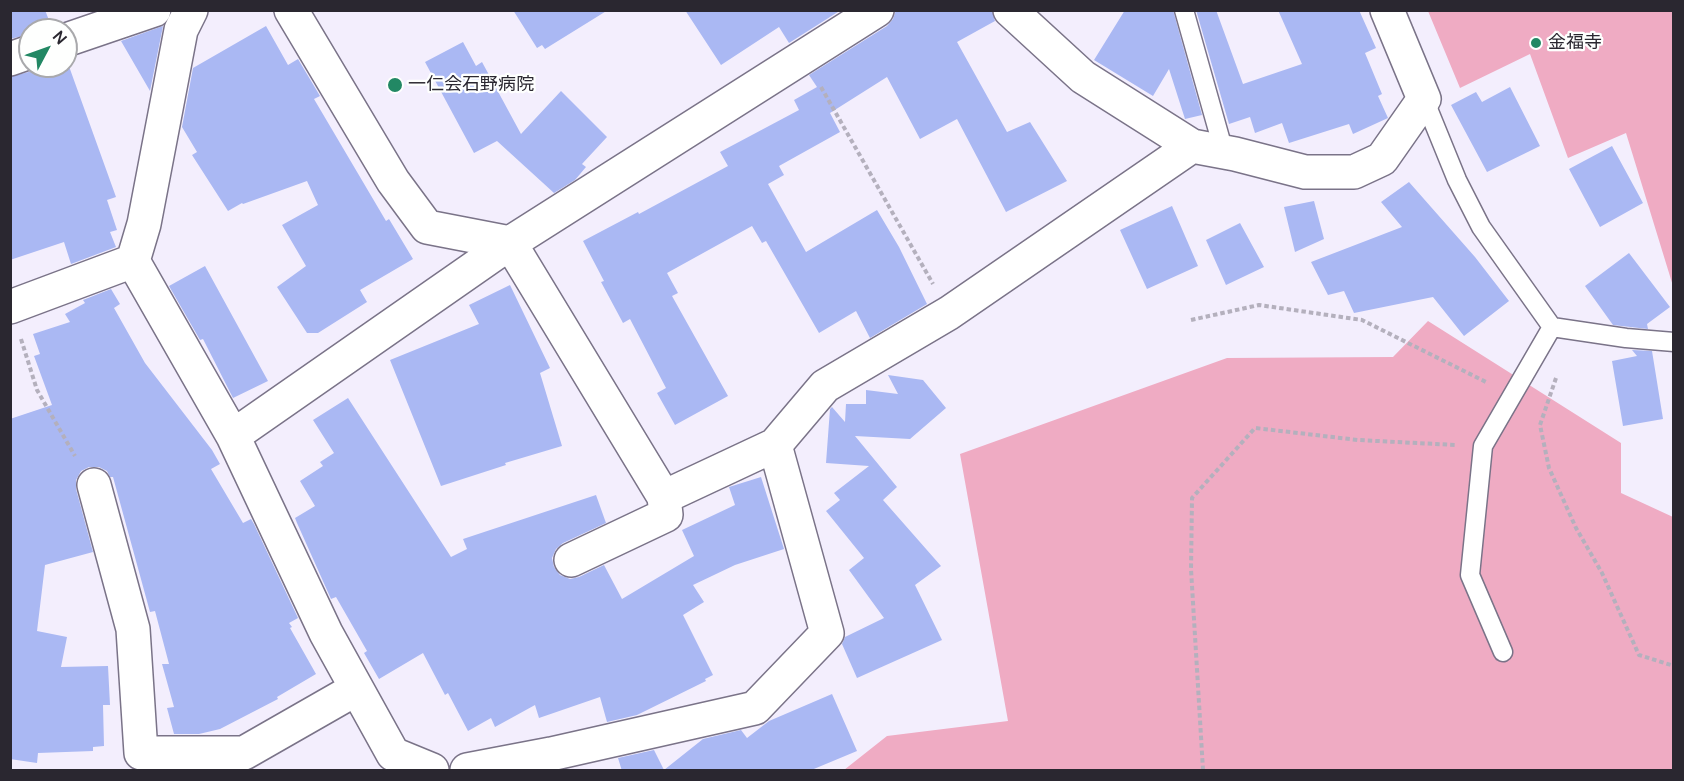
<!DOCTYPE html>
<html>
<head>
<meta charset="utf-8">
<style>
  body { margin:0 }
  #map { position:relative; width:1684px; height:781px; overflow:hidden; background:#f3eefd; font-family:Manrope,sans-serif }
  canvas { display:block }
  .frame { position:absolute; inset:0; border:12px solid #2a2730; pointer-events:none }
  .north { position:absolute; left:18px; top:18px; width:60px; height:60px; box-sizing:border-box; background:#fefffe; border:2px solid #a9a9ac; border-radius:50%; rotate:49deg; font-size:16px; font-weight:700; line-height:24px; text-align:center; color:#2a2730 }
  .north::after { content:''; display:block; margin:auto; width:21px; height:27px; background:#228864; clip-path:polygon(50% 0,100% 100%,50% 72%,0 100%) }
</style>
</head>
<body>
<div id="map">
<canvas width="1684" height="781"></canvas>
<div class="frame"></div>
<div class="north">N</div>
</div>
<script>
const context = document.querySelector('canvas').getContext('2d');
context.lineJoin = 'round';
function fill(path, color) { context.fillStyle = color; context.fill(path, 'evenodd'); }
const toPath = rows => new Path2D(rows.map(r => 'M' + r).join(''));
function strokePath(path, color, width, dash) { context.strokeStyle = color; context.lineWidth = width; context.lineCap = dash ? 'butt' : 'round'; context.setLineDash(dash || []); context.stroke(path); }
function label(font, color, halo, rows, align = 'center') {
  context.font = font + ' Manrope,"Noto Sans JP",sans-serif'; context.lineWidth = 4.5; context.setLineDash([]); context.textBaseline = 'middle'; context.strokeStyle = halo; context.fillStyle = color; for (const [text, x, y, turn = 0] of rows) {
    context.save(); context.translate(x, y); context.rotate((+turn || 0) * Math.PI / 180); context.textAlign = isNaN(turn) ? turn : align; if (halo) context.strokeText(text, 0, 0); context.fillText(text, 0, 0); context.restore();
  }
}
fill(toPath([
  [1428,11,1673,11,1673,286,1626,133,1568,158,1530,54,1460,88],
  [1428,321,1621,443,1621,493,1673,517,1673,770,844,770,887,736,1008,721,960,454,1227,358,1393,357]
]), '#efabc3');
fill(toPath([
  [10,10,45,10,52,28,51,30,30,30,30,34,10,39],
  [513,10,608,10,545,49,542,45,537,48],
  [685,10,841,10,789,43,779,27,721,65],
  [896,10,992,10,995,21,957,42,1007,132,1030,122,1067,181,1006,212,957,119,920,139,887,77,830,113,840,132,779,166,784,175,768,184,806,252,877,210,899,247,927,304,870,338,856,311,819,333,766,241,762,243,752,226,667,273,678,293,672,296,728,396,675,425,657,393,666,388,630,319,623,323,601,282,604,281,583,241,638,212,639,214,728,166,720,152,799,110,794,100,817,87,809,75,887,26,893,19],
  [1125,10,1173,10,1202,115,1185,119,1169,69,1153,96,1094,60],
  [1196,10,1216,10,1243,84,1302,64,1278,10,1359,10,1376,48,1365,53,1382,94,1378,96,1388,118,1353,134,1349,124,1289,143,1282,123,1255,133,1250,117,1229,124],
  [163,26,150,91,121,41],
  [266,26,288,65,298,59,320,96,314,99,386,221,389,219,413,259,360,290,367,302,318,333,307,333,277,287,306,266,282,225,318,205,307,181,243,204,242,203,228,211,192,155,197,152,182,127,193,68],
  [463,42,476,66,482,62,521,134,561,91,607,137,582,164,586,167,575,180,554,193,497,141,474,153,425,62],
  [66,58,116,197,107,200,117,230,110,232,116,247,71,264,64,242,10,260,10,77,36,70,42,66,66,66],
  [1510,87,1540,146,1487,172,1451,105,1476,92,1482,102],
  [1612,146,1643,203,1600,227,1569,169],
  [1409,182,1475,257,1509,301,1464,336,1433,297,1354,313,1344,291,1328,295,1311,262,1402,227,1381,202],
  [1314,201,1324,239,1295,252,1284,207],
  [1172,206,1198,266,1147,289,1120,230],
  [1240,223,1264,267,1226,285,1206,240],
  [1629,253,1670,307,1647,324,1648,329,1613,325,1585,286],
  [205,266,268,381,233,398,203,339,200,340,169,286],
  [510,285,550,368,540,373,562,446,505,463,506,465,441,486,390,360,479,324,469,305],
  [111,289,120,304,114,308,145,363,212,450,220,464,211,469,243,523,251,519,254,524,298,618,289,623,292,627,290,628,316,674,277,697,278,699,220,729,199,734,174,734,167,708,174,707,162,664,169,664,155,611,150,612,113,477,110,477,107,471,99,467,89,467,81,471,76,480,76,489,93,552,45,565,37,631,67,637,61,667,108,666,110,705,103,705,104,746,93,747,93,751,38,753,37,763,10,759,10,419,52,405,34,356,40,354,33,334,70,322,65,314,85,303,83,300],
  [1632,350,1652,351,1663,419,1623,426,1612,361,1637,356],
  [888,375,923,380,946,408,910,439,855,436,897,487,883,500,941,566,915,585,942,640,857,678,842,644,845,637,884,618,849,570,864,558,826,511,840,500,834,493,869,466,826,463,830,409,832,407,845,422,846,404,866,404,866,390,898,394],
  [348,398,451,557,467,549,463,539,596,495,606,523,563,543,556,549,552,558,554,567,560,575,570,579,579,577,604,565,622,599,694,556,682,530,735,505,729,487,761,477,784,549,735,565,693,585,704,602,683,615,713,675,705,679,706,681,637,715,607,722,600,697,539,718,535,705,495,727,491,718,468,731,448,693,445,695,423,653,379,679,364,653,367,651,336,597,331,599,297,523,295,518,315,506,300,481,323,466,320,462,334,453,313,420],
  [832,694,857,751,809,771,622,771,618,758,654,750,664,770,703,739,741,730,747,738,769,721]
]), '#aab8f3');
const service = toPath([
  [1184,10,1224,152],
  [1424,99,1457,180,1481,227,1552,327,1483,446,1470,575,1503,652],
  [1552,327,1626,338,1674,342]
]);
const minor = toPath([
  [191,10,181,30,144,224,133,261,233,436,326,633,393,754,432,770],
  [291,10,393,181,427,227,510,243,664,497,775,445,825,386,949,313,1192,146],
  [1010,10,1083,77,1192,146,1235,154,1305,172,1354,172,1382,159,1424,99,1387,10],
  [66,40,154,10],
  [10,59,30,52],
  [10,307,133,261],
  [233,436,510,243,877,10],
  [94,485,133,629,141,753,244,753,356,689],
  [571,560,666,515,664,497],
  [467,770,551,754,755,708,827,633,775,445]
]);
strokePath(service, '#7a7388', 21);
strokePath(minor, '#7a7388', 36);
strokePath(toPath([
  [821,87,933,284],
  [1191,320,1259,305,1362,320,1488,383],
  [21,339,37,390,75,456],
  [1556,378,1540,425,1549,468,1576,528,1602,573,1639,655,1674,666],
  [1203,770,1191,569,1192,498,1255,428,1358,440,1456,445]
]), '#b4b0bd', 4, [4.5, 3]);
strokePath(service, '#fff', 18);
strokePath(minor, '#fff', 33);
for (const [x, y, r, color] of [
  [1536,43,6,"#228864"],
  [395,85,8,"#228864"]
]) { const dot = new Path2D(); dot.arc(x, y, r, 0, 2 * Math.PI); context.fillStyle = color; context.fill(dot); strokePath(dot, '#fefffe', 2); }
label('18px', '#2a2730', '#fefffe', [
  ["金福寺",1548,43],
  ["一仁会石野病院",408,85]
], 'left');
</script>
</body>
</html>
